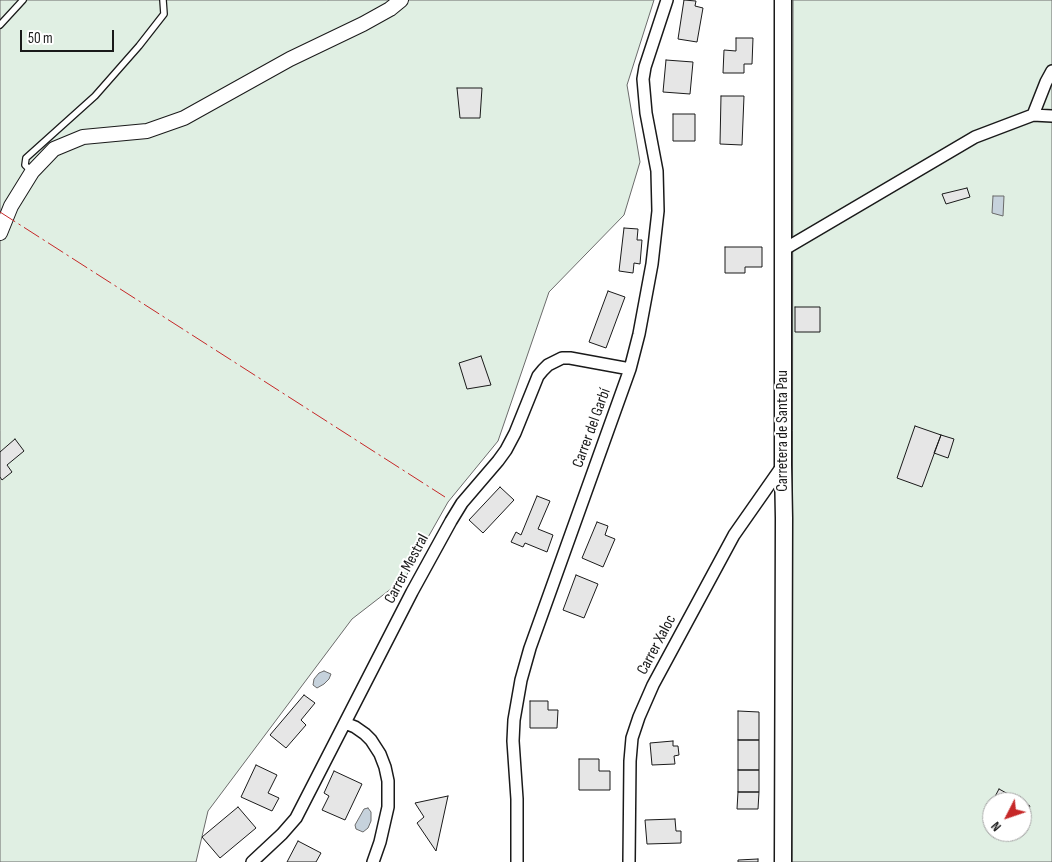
<!DOCTYPE html>
<html>
<head>
<meta charset="utf-8">
<style>
  body { margin:0 }
  #map { position:relative; width:1052px; height:862px; overflow:hidden; background:#fff; font-family:"Sofia Sans Condensed",sans-serif }
  canvas { display:block }
  .north { position:absolute; left:982px; top:792px; width:50px; height:50px; box-sizing:border-box; background:#fff; border:1px solid #a3a3a3; border-radius:50%; rotate:229deg; font-size:14px; font-weight:700; line-height:20px; text-align:center; color:#1a1a1a }
  .north::after { content:''; display:block; margin:auto; width:18px; height:22px; background:#c62828; clip-path:polygon(50% 0,100% 100%,50% 72%,0 100%) }
  .scale { position:absolute; left:20px; top:30px; width:94px; height:22px; box-sizing:border-box; border:2px solid #1a1a1a; border-top:0; padding-left:6px; font-size:15px; line-height:18px; white-space:nowrap; color:#1a1a1a; -webkit-text-stroke:4px #fff; paint-order:stroke }
</style>
</head>
<body>
<div id="map">
<canvas width="1052" height="862"></canvas>
<div class="north">N</div>
<div class="scale">50 m</div>
</div>
<script>
const context = document.querySelector('canvas').getContext('2d');
context.lineJoin = 'round';
function fill(path, color) { context.fillStyle = color; context.fill(path, 'evenodd'); }
const toPath = rows => new Path2D(rows.map(r => 'M' + r).join(''));
function strokePath(path, color, width, dash) { context.strokeStyle = color; context.lineWidth = width; context.lineCap = dash ? 'butt' : 'round'; context.setLineDash(dash || []); context.stroke(path); }
function label(font, color, halo, rows, align = 'center') {
  context.font = font + ' "Sofia Sans Condensed",sans-serif'; context.lineWidth = 4; context.setLineDash([]); context.textBaseline = 'middle'; context.strokeStyle = halo; context.fillStyle = color; for (const [text, x, y, turn = 0] of rows) {
    context.save(); context.translate(x, y); context.rotate((+turn || 0) * Math.PI / 180); context.textAlign = isNaN(turn) ? turn : align; if (halo) context.strokeText(text, 0, 0); context.fillText(text, 0, 0); context.restore();
  }
}
const green = toPath([
  [0,0,654,0,627,85,640,162,624,215,549,292,498,441,448,502,405,578,352,619,208,811,196,862,0,862,0,0],
  [793,0,1052,0,1052,862,792,862,793,0],
  [992,802,1022,802,1022,832,992,832,992,802]
]);
fill(green, '#e0efe3');
strokePath(green, '#6a6a6a', 1);
const water = toPath([
  [993,196,1004,196,1003,216,992,213,993,196],
  [324,671,331,674,329,679,324,684,317,688,313,685,314,679,319,673,324,671],
  [368,808,371,812,371,821,368,828,363,832,356,829,355,825,364,809,368,808]
]);
fill(water, '#c6d2dc');
strokePath(water, '#6a6a6a', 1);
const building = toPath([
  [684,0,696,1,695,6,703,8,697,42,678,39,684,0],
  [736,38,753,38,752,64,744,64,744,73,723,73,724,50,736,51,736,38],
  [666,60,693,62,690,94,663,92,666,60],
  [457,88,482,88,480,118,460,118,457,88],
  [721,96,744,96,742,145,720,144,721,96],
  [673,114,695,114,695,141,673,141,673,114],
  [967,188,970,197,946,204,942,194,967,188],
  [624,228,638,229,637,240,642,240,640,264,634,263,633,273,619,271,624,228],
  [725,247,762,247,762,267,745,267,745,273,725,273,725,247],
  [608,291,625,297,606,348,589,342,608,291],
  [795,307,820,307,820,332,795,332,795,307],
  [481,356,491,385,467,389,459,363,481,356],
  [915,426,941,435,922,487,897,478,915,426],
  [941,435,954,439,948,458,934,453,941,435],
  [15,439,24,451,7,465,12,472,2,480,0,477,0,452,15,439],
  [500,487,514,500,483,533,469,520,500,487],
  [537,496,550,501,538,529,553,535,547,552,525,543,523,547,511,542,516,532,521,535,537,496],
  [597,522,608,526,605,535,615,539,603,567,582,558,597,522],
  [576,575,598,584,584,618,563,610,576,575],
  [304,695,315,703,301,720,306,725,286,748,270,735,304,695],
  [530,701,548,701,548,710,558,710,557,728,530,728,530,701],
  [738,711,759,712,759,740,738,740,738,711],
  [738,740,759,740,759,770,738,770,738,740],
  [673,741,673,746,678,746,679,755,674,756,675,764,652,765,650,743,673,741],
  [579,759,599,759,599,771,610,771,610,790,579,790,579,759],
  [256,765,277,775,268,793,279,798,272,811,241,797,256,765],
  [738,770,759,770,759,792,738,792,738,770],
  [334,771,362,784,345,820,322,810,329,796,324,793,334,771],
  [999,789,1030,806,1022,821,1022,802,992,802,992,810,989,808,999,789],
  [738,792,759,792,758,809,737,809,738,792],
  [448,796,436,851,417,823,424,817,415,803,448,796],
  [238,807,256,828,220,858,202,837,238,807],
  [675,819,676,831,681,831,681,843,647,844,645,820,675,819],
  [298,841,321,853,316,862,287,862,298,841],
  [758,859,758,862,738,862,738,860,758,859]
]);
fill(building, '#e6e6e6');
strokePath(building, '#1a1a1a', 1);
const service = toPath([
  [0,25,23,0],
  [32,172,25,165,26,158,95,96,139,46,164,14,163,0]
]);
const minor = toPath([
  [1033,115,1046,82,1052,71],
  [783,250,975,137,1033,115,1052,116],
  [345,723,355,727,365,734,371,740,380,754,385,767,388,781,388,807,380,842,373,862],
  [252,862,282,834,296,818,412,592,451,521,462,503,498,461,506,450,515,433,538,376,543,370,548,365,562,358,570,358,630,369],
  [517,862,517,799,513,741,514,720,521,680,530,648,630,369,639,334,652,264,658,211,657,171,646,113,643,79,645,67,667,0],
  [629,862,630,761,632,738,639,717,653,685,734,535,783,465]
]);
const tertiary = toPath([
  [0,233,11,206,32,172,54,149,83,137,147,131,184,118,290,59,363,24,390,9,401,0]
]);
const secondary = toPath([
  [783,0,783,465,784,518,783,862]
]);
strokePath(service, '#1a1a1a', 8);
strokePath(minor, '#1a1a1a', 14);
strokePath(tertiary, '#1a1a1a', 16);
strokePath(secondary, '#1a1a1a', 19);
strokePath(service, '#fff', 5.5);
strokePath(minor, '#fff', 11);
strokePath(tertiary, '#fff', 14);
strokePath(secondary, '#fff', 16);
strokePath(toPath([
  [0,212,445,497]
]), '#c62828', 1, [18, 4, 2.5, 4]);
label('16px', '#1a1a1a', '#fff', [
  ["Carrer del Garbí",592,428,-70],
  ["Carretera de Santa Pau",783,431,-90],
  ["Carrer Mestral",407,569,-62],
  ["Carrer Xaloc",657,645,-62]
]);
</script>
</body>
</html>
